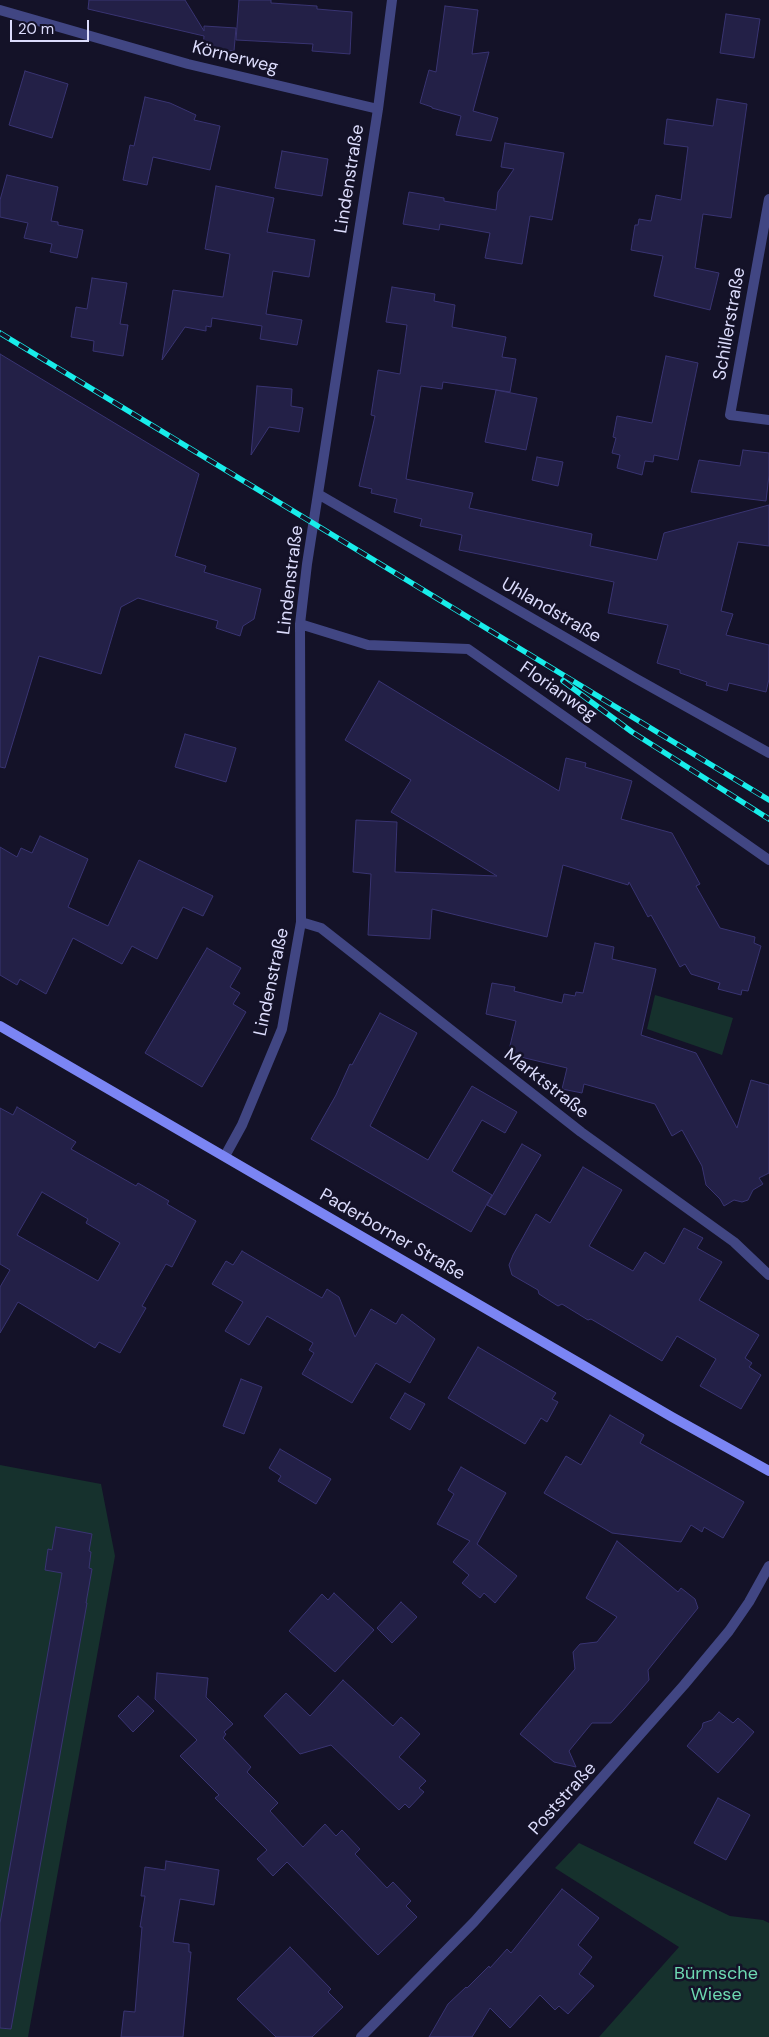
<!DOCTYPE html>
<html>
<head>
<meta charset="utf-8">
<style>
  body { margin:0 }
  #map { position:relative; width:769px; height:2037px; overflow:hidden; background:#141228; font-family:"DM Sans",sans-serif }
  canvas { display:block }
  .scale { position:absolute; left:10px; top:20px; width:79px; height:22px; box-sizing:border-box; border:2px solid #dcdcfc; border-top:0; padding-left:6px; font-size:15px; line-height:18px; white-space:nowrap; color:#dcdcfc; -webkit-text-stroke:4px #141228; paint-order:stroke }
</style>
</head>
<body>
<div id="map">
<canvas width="769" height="2037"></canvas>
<div class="scale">20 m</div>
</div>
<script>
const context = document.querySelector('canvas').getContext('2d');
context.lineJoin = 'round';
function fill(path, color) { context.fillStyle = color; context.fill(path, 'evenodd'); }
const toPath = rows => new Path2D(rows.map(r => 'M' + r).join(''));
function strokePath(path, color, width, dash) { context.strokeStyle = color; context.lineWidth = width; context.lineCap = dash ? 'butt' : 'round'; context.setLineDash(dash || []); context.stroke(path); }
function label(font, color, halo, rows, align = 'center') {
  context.font = font + ' "DM Sans",sans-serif'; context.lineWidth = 5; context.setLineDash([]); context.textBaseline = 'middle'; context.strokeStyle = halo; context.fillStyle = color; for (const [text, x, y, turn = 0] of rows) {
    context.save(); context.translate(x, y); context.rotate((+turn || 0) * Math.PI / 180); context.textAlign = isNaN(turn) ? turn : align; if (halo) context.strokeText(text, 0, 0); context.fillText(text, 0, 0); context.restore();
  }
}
fill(toPath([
  [655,995,733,1018,722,1055,647,1029],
  [0,1465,101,1484,115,1556,28,2037,0,2037],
  [579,1843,730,1916,763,1920,769,1923,769,2037,599,2037,679,1947,555,1868]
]), '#16312d');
const building = toPath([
  [89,0,185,0,204,31,204,26,236,28,234,51,203,49,204,36,88,9,89,0],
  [239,0,271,0,271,3,317,6,317,9,352,12,350,54,312,51,313,44,236,40,239,0],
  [445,6,478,10,472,54,489,52,473,111,498,118,491,141,456,135,461,116,432,108,432,107,420,103,429,70,436,72,445,6],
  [726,14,760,19,754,58,720,53,726,14],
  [25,71,68,84,52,138,9,125,25,71],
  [145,97,170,103,196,115,194,120,220,126,210,170,153,157,147,185,123,180,130,145,134,146,145,97],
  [717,99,747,104,731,218,703,214,695,268,719,273,710,310,654,296,663,256,631,250,635,225,638,225,639,219,651,221,656,195,681,200,688,147,664,144,667,119,713,126,717,99],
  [505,143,564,153,552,220,530,216,522,264,485,258,490,233,440,224,439,230,403,224,409,192,444,198,444,201,496,210,498,192,514,169,501,167,505,143],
  [282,151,328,159,322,196,275,188,282,151],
  [7,175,58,187,51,221,58,222,58,225,83,230,77,258,50,252,52,244,24,238,28,223,0,217,0,200,7,175],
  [216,186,274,198,267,232,315,240,309,277,273,271,266,314,302,320,297,345,260,339,262,326,212,318,211,327,206,326,206,331,185,327,162,360,173,290,223,297,230,254,205,249,216,186],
  [92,278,127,283,120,324,128,325,123,356,93,351,94,341,71,337,76,307,87,309,92,278],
  [392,287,435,294,434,301,455,305,452,327,506,337,502,357,516,359,510,392,443,382,442,389,421,386,406,479,473,493,469,508,592,534,590,546,657,560,664,533,769,505,769,546,738,542,721,611,733,614,726,635,769,645,769,679,766,692,729,683,727,691,706,685,707,682,680,673,680,670,657,663,668,625,608,613,614,582,459,550,462,535,420,526,422,519,394,512,397,499,371,493,372,489,359,486,375,416,371,415,378,370,400,374,407,325,386,322,392,287],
  [0,354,199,474,175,556,206,566,204,572,261,589,254,619,243,626,240,636,216,628,218,621,138,598,121,607,101,674,39,656,5,768,0,767,0,354],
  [666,356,698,363,678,460,654,455,653,462,645,461,642,475,617,468,620,455,612,453,616,438,613,437,617,416,652,423,666,356],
  [257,386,292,389,291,406,303,408,299,432,269,427,251,455,257,386],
  [496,390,537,398,526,450,485,442,496,390],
  [743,450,769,453,769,475,766,501,691,492,699,460,740,466,743,450],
  [537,457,563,462,558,486,532,480,537,457],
  [379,681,559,791,566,758,586,763,585,767,632,781,621,819,672,833,700,884,696,886,720,928,755,937,754,943,761,946,748,991,742,990,741,995,718,989,720,983,691,974,685,964,680,967,651,915,648,917,629,882,628,885,563,865,547,937,432,909,430,939,368,935,371,874,353,872,356,820,397,822,395,872,497,876,391,812,411,780,345,740,379,681],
  [185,734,236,748,226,782,175,767,185,734],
  [40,836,88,859,68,907,108,926,139,860,213,896,203,916,183,907,157,959,132,946,122,964,73,938,46,994,20,979,17,985,0,975,0,847,17,857,21,848,32,853,40,836],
  [595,943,614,947,612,959,656,969,641,1035,696,1053,737,1128,751,1080,769,1085,769,1173,759,1178,763,1184,753,1190,748,1200,742,1202,734,1200,724,1206,720,1199,706,1185,702,1166,682,1130,672,1136,655,1104,584,1084,582,1093,562,1089,567,1068,508,1054,516,1021,486,1014,492,983,515,987,514,991,562,1003,564,994,575,996,576,992,583,993,595,943],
  [207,948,241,968,230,987,240,993,233,1004,246,1012,202,1087,145,1053,207,948],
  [380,1013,417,1033,370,1126,428,1160,472,1086,517,1112,505,1133,482,1120,452,1171,492,1195,471,1232,311,1139,336,1095,350,1064,352,1065,380,1013],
  [17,1107,76,1142,71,1149,136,1186,138,1183,169,1201,167,1204,196,1221,172,1267,166,1264,142,1306,146,1308,120,1353,99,1342,95,1348,18,1302,0,1333,0,1287,10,1270,0,1264,0,1108,13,1115,17,1107],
  [42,1192,88,1219,86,1223,120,1243,98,1281,17,1235,42,1192],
  [522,1144,541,1155,505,1215,487,1205,522,1144],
  [583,1167,622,1190,589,1246,633,1271,645,1252,664,1264,684,1228,703,1238,697,1248,722,1262,699,1300,759,1335,745,1358,752,1363,749,1367,761,1375,741,1409,700,1386,716,1359,677,1336,662,1361,591,1319,588,1320,562,1304,558,1306,539,1294,538,1290,512,1275,509,1265,513,1255,536,1214,550,1223,583,1167],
  [242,1251,322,1298,327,1289,339,1297,355,1337,371,1309,396,1324,402,1314,435,1339,410,1383,376,1363,352,1403,302,1374,314,1353,309,1350,313,1343,267,1316,249,1345,225,1331,243,1302,212,1284,226,1261,233,1265,242,1251],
  [478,1347,556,1393,552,1399,558,1402,547,1422,541,1418,525,1444,448,1398,478,1347],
  [241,1379,262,1387,244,1434,223,1426,241,1379],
  [405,1393,425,1404,410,1430,390,1418,405,1393],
  [610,1415,644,1435,640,1443,744,1502,723,1538,704,1527,702,1532,691,1525,681,1542,612,1533,544,1493,566,1456,581,1465,610,1415],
  [280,1449,331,1479,316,1504,278,1481,281,1476,269,1468,280,1449],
  [461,1467,506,1493,477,1544,517,1576,495,1603,484,1593,480,1598,462,1583,469,1575,453,1562,470,1541,437,1524,454,1494,448,1490,461,1467],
  [56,1527,92,1534,89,1551,91,1552,89,1568,92,1569,86,1603,87,1603,11,2029,0,2028,0,1923,62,1573,45,1570,48,1549,52,1550,56,1527],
  [617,1541,678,1592,681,1588,695,1599,698,1608,648,1670,649,1680,624,1709,611,1723,592,1723,569,1751,576,1767,554,1762,520,1734,575,1669,573,1652,580,1644,597,1642,617,1617,586,1598,617,1541],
  [334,1593,374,1630,335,1672,289,1631,322,1594,328,1600,334,1593],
  [401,1602,417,1617,392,1643,377,1628,401,1602],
  [157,1673,208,1678,206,1697,233,1724,224,1732,226,1734,223,1738,251,1767,247,1772,278,1803,270,1811,303,1847,325,1824,336,1836,342,1830,360,1849,355,1854,387,1888,393,1882,411,1901,406,1906,417,1917,378,1955,287,1862,273,1876,257,1859,267,1850,215,1798,219,1795,180,1756,197,1740,155,1699,157,1673],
  [343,1680,393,1726,401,1717,420,1734,399,1757,426,1781,419,1788,424,1792,409,1808,405,1804,399,1810,331,1745,300,1754,264,1716,286,1693,310,1716,343,1680],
  [138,1696,154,1711,133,1732,118,1716,138,1696],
  [719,1712,733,1723,738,1718,754,1732,718,1773,687,1746,702,1728,703,1723,712,1720,719,1712],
  [718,1798,750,1815,726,1860,694,1843,718,1798],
  [166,1861,219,1870,214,1905,180,1899,173,1942,189,1944,189,1952,191,1952,183,2037,121,2037,124,2011,135,2012,142,1927,140,1927,145,1896,141,1896,145,1867,165,1870,166,1861],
  [562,1889,599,1918,578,1945,592,1957,579,1974,594,1986,568,2014,559,2006,555,2010,540,1995,510,2028,490,2008,472,2037,429,2037,448,2004,466,1987,467,1988,489,1966,490,1968,507,1949,511,1953,562,1889],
  [290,1947,331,1989,328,1992,343,2007,312,2037,276,2037,237,1999,290,1947]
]);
fill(building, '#232047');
strokePath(building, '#393472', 1);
strokePath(toPath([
  [0,10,188,64,378,109],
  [769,199,730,415,769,420],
  [318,494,635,678,769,753],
  [300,624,368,645,468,649,769,860],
  [301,922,321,928,581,1132,734,1242,769,1275],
  [225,1156,242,1125,282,1029,301,922,300,624,307,564,378,109,392,0]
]), '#414683', 10);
strokePath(toPath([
  [361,2037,474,1922,684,1685,729,1631,749,1602,769,1566]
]), '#414683', 10);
strokePath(toPath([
  [0,1026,672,1417,769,1471]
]), '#7b85f4', 10);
const rail = toPath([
  [0,333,769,800],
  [563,681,632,732,769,819]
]);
strokePath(rail, '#18edea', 5.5);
strokePath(rail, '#141228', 4, [11]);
label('18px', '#dcdcfc', '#141228', [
  ["Körnerweg",235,58,14],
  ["Lindenstraße",350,179,-81],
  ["Schillerstraße",730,324,-80],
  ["Lindenstraße",291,580,-83],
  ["Uhlandstraße",551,611,30],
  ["Florianweg",558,692,35],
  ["Lindenstraße",272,982,-78],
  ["Marktstraße",546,1084,38],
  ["Paderborner Straße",392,1235,30],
  ["Poststraße",563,1799,-48]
]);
label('18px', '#6dd8b1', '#141228', [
  ["Bürmsche",716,1974],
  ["Wiese",716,1995]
]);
</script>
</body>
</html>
